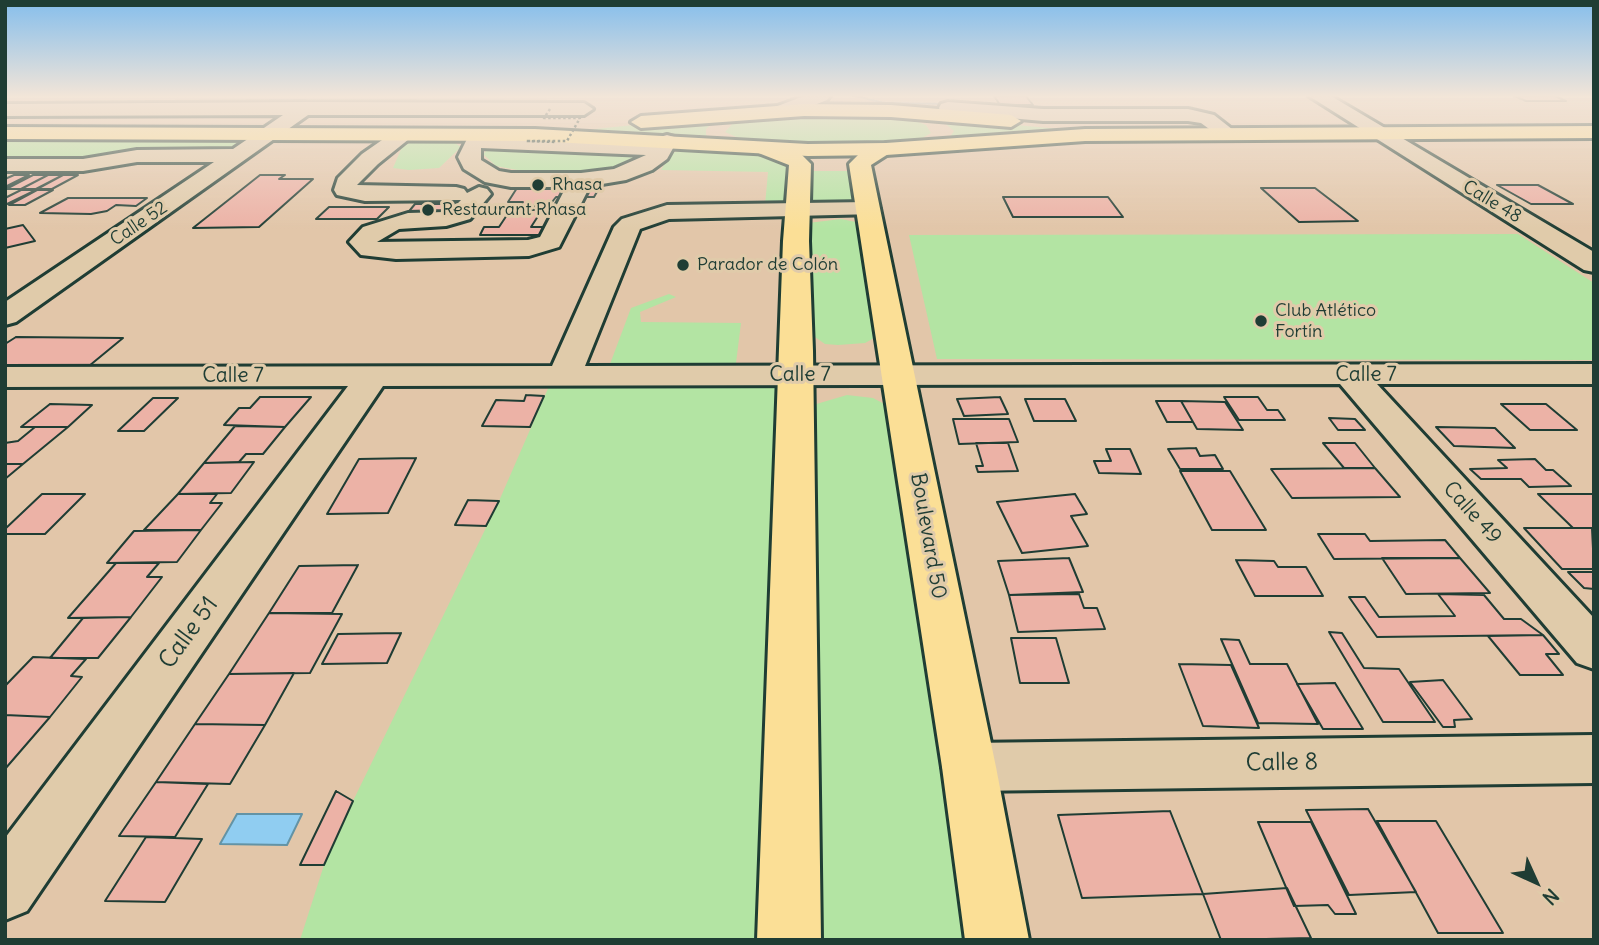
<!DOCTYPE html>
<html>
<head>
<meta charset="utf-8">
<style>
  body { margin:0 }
  #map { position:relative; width:1599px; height:945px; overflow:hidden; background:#e2c6a9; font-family:Delius,sans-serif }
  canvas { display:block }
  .frame { position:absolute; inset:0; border:7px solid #1f3d34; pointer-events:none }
  .north { position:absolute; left:1501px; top:847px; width:70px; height:70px; -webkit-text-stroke:5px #e0cbaa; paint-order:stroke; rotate:135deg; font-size:19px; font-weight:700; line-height:28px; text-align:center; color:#1f3d34 }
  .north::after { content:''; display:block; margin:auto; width:24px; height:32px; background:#1f3d34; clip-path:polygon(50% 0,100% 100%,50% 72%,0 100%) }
</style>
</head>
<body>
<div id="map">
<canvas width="1599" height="945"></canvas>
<div class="frame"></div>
<div class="north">N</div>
</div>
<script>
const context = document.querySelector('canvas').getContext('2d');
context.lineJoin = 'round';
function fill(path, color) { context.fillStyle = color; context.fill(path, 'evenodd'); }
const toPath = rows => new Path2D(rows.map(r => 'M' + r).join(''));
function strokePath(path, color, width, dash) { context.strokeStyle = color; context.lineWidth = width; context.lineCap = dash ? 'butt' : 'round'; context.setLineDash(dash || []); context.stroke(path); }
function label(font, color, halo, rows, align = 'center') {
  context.font = font + ' Delius,sans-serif'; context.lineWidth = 6; context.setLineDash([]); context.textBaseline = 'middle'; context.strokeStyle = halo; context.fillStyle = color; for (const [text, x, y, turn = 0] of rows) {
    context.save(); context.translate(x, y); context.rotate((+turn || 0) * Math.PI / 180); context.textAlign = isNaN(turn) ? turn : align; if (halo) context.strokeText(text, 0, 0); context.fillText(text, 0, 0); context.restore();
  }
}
fill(toPath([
  [871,113,908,118,926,125,931,133,919,140,907,143,830,146,743,140,725,132,734,122,746,118],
  [709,117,716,120,706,129,706,135,718,143,567,132],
  [941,120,1005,124,1082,131,948,140,954,131],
  [270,135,240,155,5,165,5,137],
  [443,142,455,143,461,147,439,168,409,170,393,168,402,147,409,143],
  [489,148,653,148,637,162,599,170,528,172,496,166,483,154],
  [685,150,757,153,792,162,788,201,779,205,615,225,623,221,765,205,768,172,661,170,671,153],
  [807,171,855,171,856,199,843,203,810,201,807,197],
  [841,219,861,223,878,336,865,343,838,345,825,344,812,335,808,223],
  [1518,234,1594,283,1594,360,937,359,909,235],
  [669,294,676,297,640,312,641,322,741,323,736,363,610,364,631,308],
  [758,383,780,385,773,940,300,940,324,865,353,801,499,501,550,384],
  [847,395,873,398,892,408,966,940,814,940,813,405]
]), '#b3e4a3');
const water = toPath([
  [237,814,302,814,287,845,220,844,237,814]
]);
fill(water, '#90cdf1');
strokePath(water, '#6393a5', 2);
fill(toPath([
  [851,96,860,96,884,102,951,103,953,104,951,105,884,104,851,96]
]), '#6393a5');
const building = toPath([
  [994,96,1026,96,1033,105,1000,105,994,96],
  [1514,96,1555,96,1566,101,1526,101,1514,96],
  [526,174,570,174,560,189,598,190,594,197,556,197,552,202,537,202,531,210,542,210,531,227,547,227,542,235,480,235,484,227,499,227,509,212,516,212,523,202,508,202,526,174],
  [14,175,29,175,5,187,5,179,14,175],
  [33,175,48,175,21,189,6,189,33,175],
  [48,175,63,175,36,189,21,189,48,175],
  [63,175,78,175,52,189,37,189,63,175],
  [260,175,285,175,279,179,313,179,259,227,193,228,260,175],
  [1497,185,1538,185,1573,204,1531,204,1497,185],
  [1261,188,1315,188,1358,221,1299,222,1261,188],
  [21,190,36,190,5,205,5,198,21,190],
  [37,190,53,190,25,205,9,205,37,190],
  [1003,197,1108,197,1123,217,1013,217,1003,197],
  [68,198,147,198,136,206,116,205,107,211,91,214,40,213,68,198],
  [415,204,450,204,442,215,406,215,415,204],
  [329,207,389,207,377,219,316,219,329,207],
  [23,225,35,241,5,248,5,229,23,225],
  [16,337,123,338,89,366,5,365,5,344,16,337],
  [526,395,544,396,530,427,482,426,496,400,524,401,526,395],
  [260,397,311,397,285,427,224,425,239,408,250,408,260,397],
  [1000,397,1008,414,964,416,957,399,1000,397],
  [1224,397,1258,397,1267,410,1278,410,1285,420,1239,420,1224,397],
  [153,398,178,398,144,431,118,431,153,398],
  [1025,399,1065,399,1076,421,1034,421,1025,399],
  [1156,401,1181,401,1193,422,1167,422,1156,401],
  [1181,401,1225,402,1243,430,1197,429,1181,401],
  [50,404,92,405,68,427,21,427,50,404],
  [1501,404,1546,404,1577,430,1530,430,1501,404],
  [1329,418,1355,419,1365,430,1338,430,1329,418],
  [953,419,1009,419,1018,442,959,444,953,419],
  [235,426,285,427,263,454,246,454,239,462,204,463,235,426],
  [35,427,68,427,23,464,5,464,5,443,18,441,35,427],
  [1436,427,1495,428,1515,448,1454,446,1436,427],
  [976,443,1008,443,1018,471,978,472,976,466,983,466,976,443],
  [1323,443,1355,443,1375,468,1344,468,1323,443],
  [1196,448,1200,456,1215,455,1223,469,1180,469,1168,449,1196,448],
  [1106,449,1130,449,1141,474,1099,473,1094,461,1111,461,1106,449],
  [416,458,388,513,327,514,359,459,416,458],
  [1535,459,1546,470,1553,470,1571,486,1529,487,1521,479,1481,479,1470,469,1507,468,1498,460,1535,459],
  [254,462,231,493,178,494,204,463,254,462],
  [5,464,23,464,5,479,5,464],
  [1375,468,1400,497,1292,498,1271,469,1375,468],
  [1180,471,1230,471,1266,530,1212,530,1180,471],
  [42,494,85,494,45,534,5,534,5,529,42,494],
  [178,494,217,494,210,503,222,503,201,530,144,530,178,494],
  [1075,494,1087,514,1071,516,1088,546,1022,553,997,502,1075,494],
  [1538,494,1594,494,1594,528,1573,528,1538,494],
  [468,500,499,501,486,526,455,525,468,500],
  [1524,528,1592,528,1594,569,1562,569,1524,528],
  [201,530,177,562,107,563,134,531,201,530],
  [1318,534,1365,534,1370,541,1445,540,1460,558,1334,559,1318,534],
  [1069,558,1083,592,1009,595,998,561,1069,558],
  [1382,558,1460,558,1490,593,1406,594,1382,558],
  [1236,560,1274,561,1278,567,1306,567,1323,596,1255,596,1236,560],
  [116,563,159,563,147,577,162,577,131,617,68,618,116,563],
  [358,565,332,613,269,613,299,566,358,565],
  [1568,572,1594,572,1594,589,1584,588,1568,572],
  [1079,594,1084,608,1097,608,1105,629,1018,632,1009,595,1079,594],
  [1438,594,1484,595,1504,619,1521,619,1543,635,1377,637,1349,597,1365,597,1379,617,1455,616,1438,594],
  [269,613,342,614,310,673,229,674,269,613],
  [131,617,98,658,50,658,83,618,131,617],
  [1329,632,1342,633,1364,668,1399,669,1435,722,1383,722,1329,632],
  [401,633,387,663,322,664,338,634,401,633],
  [1543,635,1559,654,1546,654,1563,675,1520,675,1488,636,1543,635],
  [1011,638,1056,638,1069,683,1020,683,1011,638],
  [1221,639,1239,640,1250,664,1287,664,1318,724,1258,723,1221,639],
  [33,657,86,659,71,676,82,677,50,717,5,715,5,686,33,657],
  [1179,664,1231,665,1259,728,1203,726,1179,664],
  [294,673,265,725,195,724,229,674,294,673],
  [1443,680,1472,719,1454,720,1455,727,1443,727,1410,682,1443,680],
  [1335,683,1363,729,1323,729,1297,684,1335,683],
  [5,715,50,717,5,769,5,715],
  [195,724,265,725,230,784,156,782,195,724],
  [156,782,208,784,175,837,119,836,156,782],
  [336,791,353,801,324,865,300,865,336,791],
  [1368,809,1416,892,1349,895,1306,810,1368,809],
  [1170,811,1203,894,1082,898,1058,815,1170,811],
  [1377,821,1436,821,1503,933,1438,933,1377,821],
  [1258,822,1311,822,1356,914,1335,914,1328,905,1294,906,1258,822],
  [146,837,202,839,165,902,105,901,146,837],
  [1287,888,1311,938,1221,940,1203,894,1287,888]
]);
fill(building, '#ecb2a6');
strokePath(building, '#1f3d34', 2);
const minor = toPath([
  [804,96,830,96,827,100,789,115,775,115,773,111,775,107,804,96],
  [1309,96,1331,96,1594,252,1594,272,1584,270,1309,96],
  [306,102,584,103,593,109,584,115,308,115,16,322,5,325,5,302,214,162,137,162,83,171,5,171,5,159,83,159,137,150,233,149,283,115,5,116,5,104,306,102],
  [948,102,1043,109,1188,109,1214,115,1237,133,1234,137,1227,139,1220,137,1201,123,1188,121,1043,121,941,112,939,108,941,104,948,102],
  [402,129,409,131,412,135,409,139,378,164,357,185,456,187,464,189,467,193,479,187,487,189,491,194,470,219,446,226,399,229,377,242,528,240,540,237,566,187,511,187,485,182,464,169,458,157,471,131,485,131,487,136,656,143,660,137,667,135,674,137,677,141,667,159,652,170,626,180,590,186,559,247,529,256,396,259,361,255,349,242,363,227,408,213,444,212,452,209,461,200,365,201,337,195,334,190,338,178,362,154,395,131,402,129],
  [481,148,646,155,614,169,581,173,511,173,499,171,481,160,481,148],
  [868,202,876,204,880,209,876,214,669,219,640,229,585,366,1594,364,1594,384,1377,384,1594,618,1594,669,1577,663,1340,384,383,386,27,911,5,920,5,838,348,386,5,387,5,367,552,366,614,227,622,219,667,205,868,202],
  [1594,735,1594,783,969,791,950,784,942,767,950,750,969,743,1594,735]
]);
const major = toPath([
  [763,142,801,154,811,164,809,241,813,351,821,940,757,940,783,241,789,165,756,152,753,148,756,144,763,142],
  [886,143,893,145,896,149,871,165,996,767,1029,940,965,940,942,767,849,164,859,154,886,143]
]);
const highway = toPath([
  [804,104,891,105,1011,115,1021,121,1011,127,891,117,804,116,641,128,631,122,641,116,804,104],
  [1594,126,1594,138,1085,141,886,155,808,156,535,141,5,139,5,127,535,129,808,144,886,143,1085,129,1594,126]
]);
strokePath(minor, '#1f3d34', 6);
strokePath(major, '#1f3d34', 6);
strokePath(highway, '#1f3d34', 6);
fill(minor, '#e0cbaa');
fill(major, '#fbdf96');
fill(highway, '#fbdf96');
strokePath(toPath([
  [550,109,544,118,580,118,567,141,526,141,556,142]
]), '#1f3d34', 2.5, [2.5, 2.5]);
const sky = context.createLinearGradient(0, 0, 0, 229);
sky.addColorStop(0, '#85beec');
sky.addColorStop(0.42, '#f2e5d8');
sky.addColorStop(1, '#f2e5d800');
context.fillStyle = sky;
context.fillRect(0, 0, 1599, 229);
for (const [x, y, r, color] of [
  [538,185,7,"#1f3d34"],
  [428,210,7,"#1f3d34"],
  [683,265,7,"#1f3d34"],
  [1261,321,7,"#1f3d34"]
]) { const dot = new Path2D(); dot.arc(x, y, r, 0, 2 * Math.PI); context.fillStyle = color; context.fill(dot); strokePath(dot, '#e0cbaa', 2.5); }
label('18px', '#1f3d34', '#e0cbaa', [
  ["Rhasa",552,185],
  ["Restaurant Rhasa",442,210],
  ["Parador de Colón",697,265],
  ["Club Atlético",1275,311],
  ["Fortín",1275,332]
], 'left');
label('18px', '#1f3d34', '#e0cbaa', [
  ["Calle 48",1492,202,31],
  ["Calle 52",139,224,-34]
]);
label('21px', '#1f3d34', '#e0cbaa', [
  ["Calle 7",800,375],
  ["Calle 7",1366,375],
  ["Calle 7",233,376],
  ["Calle 49",1472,513,48],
  ["Boulevard 50",928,536,80]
]);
label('24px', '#1f3d34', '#e0cbaa', [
  ["Calle 51",189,633,-54],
  ["Calle 8",1282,763,-1]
]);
</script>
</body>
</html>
